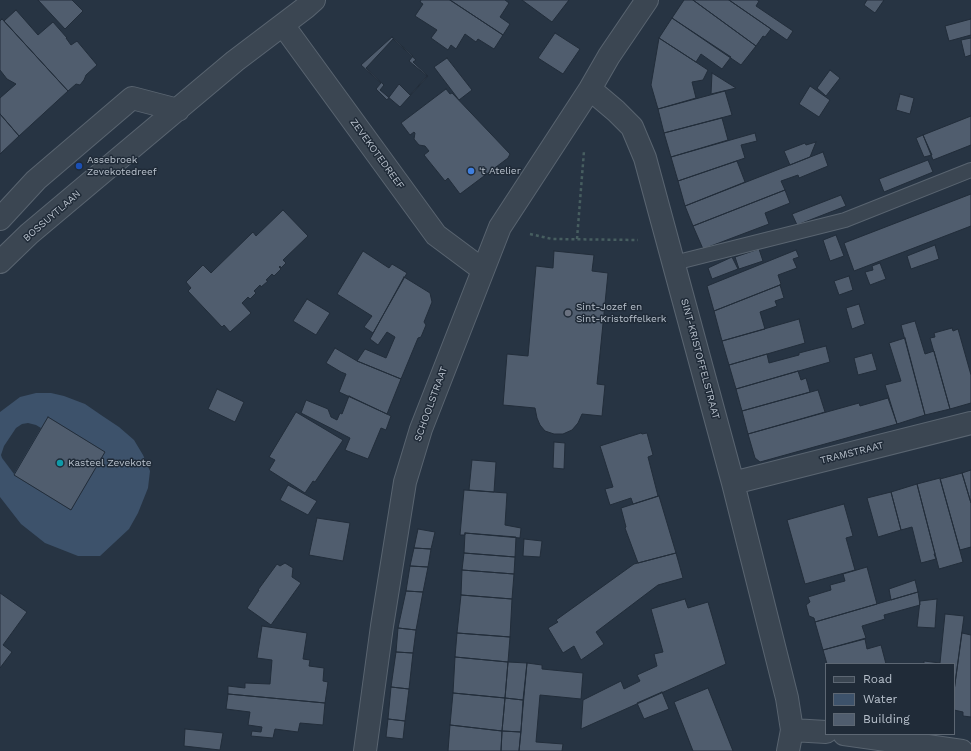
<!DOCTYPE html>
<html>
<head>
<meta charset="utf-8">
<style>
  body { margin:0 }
  #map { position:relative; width:971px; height:751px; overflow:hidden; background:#273443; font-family:"Work Sans",sans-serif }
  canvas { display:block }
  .legend { position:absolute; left:825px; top:663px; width:130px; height:72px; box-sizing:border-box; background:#202b38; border:1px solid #5d6773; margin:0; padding:5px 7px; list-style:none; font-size:12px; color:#b8c1cc }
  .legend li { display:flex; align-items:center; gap:8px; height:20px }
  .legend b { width:20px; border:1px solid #5d6773 }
</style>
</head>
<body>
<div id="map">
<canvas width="971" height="751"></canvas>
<ul class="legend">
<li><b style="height:5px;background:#3b4652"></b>Road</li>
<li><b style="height:11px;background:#3d526b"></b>Water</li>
<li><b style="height:11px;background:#505d6e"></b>Building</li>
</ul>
</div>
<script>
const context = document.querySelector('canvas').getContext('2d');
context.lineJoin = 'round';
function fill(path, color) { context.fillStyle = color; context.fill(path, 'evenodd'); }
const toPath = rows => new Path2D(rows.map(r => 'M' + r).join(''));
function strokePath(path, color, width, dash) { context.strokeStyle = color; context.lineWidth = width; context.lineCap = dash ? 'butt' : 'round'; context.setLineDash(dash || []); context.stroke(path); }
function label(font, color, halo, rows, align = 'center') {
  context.font = font + ' "Work Sans",sans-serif'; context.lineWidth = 3; context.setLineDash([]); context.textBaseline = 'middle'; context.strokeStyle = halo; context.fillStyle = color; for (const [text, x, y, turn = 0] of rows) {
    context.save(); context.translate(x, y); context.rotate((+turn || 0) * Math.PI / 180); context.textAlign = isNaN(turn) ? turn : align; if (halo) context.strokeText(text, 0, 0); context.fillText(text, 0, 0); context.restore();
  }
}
fill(toPath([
  [36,393,51,393,64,396,85,404,101,415,119,427,134,440,143,455,150,471,148,488,138,513,129,529,100,556,78,556,45,543,21,524,0,497,0,412,20,397],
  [48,417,105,452,71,510,14,475],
  [28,423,36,425,41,428,14,474,2,458,1,455,4,446,16,428,22,424]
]), '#3d526b');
const building = toPath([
  [38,0,72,0,83,11,65,29,38,0],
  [421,0,450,0,503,35,494,49,478,39,476,42,465,34,456,49,451,45,448,50,431,38,437,30,415,16,423,4,420,2,421,0],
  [450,0,505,0,509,3,500,17,510,24,503,35,450,0],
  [522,0,569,0,552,22,522,0],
  [684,0,693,0,756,46,741,65,672,18,684,0],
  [693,0,729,0,771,29,765,37,763,36,756,46,693,0],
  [729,0,757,0,759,1,756,6,793,31,787,40,729,0],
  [867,0,884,0,875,13,864,5,867,0],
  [16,10,38,35,53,22,67,38,66,38,71,45,77,41,97,65,86,75,84,80,80,85,76,84,68,91,4,21,16,10],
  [672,18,731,57,722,69,701,54,696,62,659,38,672,18],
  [2,19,68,91,19,136,0,114,0,98,16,84,7,79,0,70,0,21,2,19],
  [971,19,971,35,949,41,945,26,971,19],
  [555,33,580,49,563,74,538,58,555,33],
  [392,37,413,56,409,61,427,76,410,95,399,84,387,100,376,89,381,83,361,65,392,37],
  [659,38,708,70,703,80,692,82,696,98,658,109,651,85,659,38],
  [971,38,971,55,965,57,961,40,971,38],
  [393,39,416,60,413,62,428,76,400,107,380,90,384,85,366,68,393,39],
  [447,58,472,90,459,100,434,67,447,58],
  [830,70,840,78,826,96,817,88,830,70],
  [712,73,736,88,711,94,712,73],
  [810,86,830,100,819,117,799,104,810,86],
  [446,89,450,94,452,93,510,154,508,158,460,194,448,178,445,181,424,155,429,151,425,146,419,145,414,139,415,133,414,132,410,135,401,123,446,89],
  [725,91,732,115,664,133,658,109,725,91],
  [900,94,914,98,910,114,896,110,900,94],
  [0,114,19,136,0,154,0,114],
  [971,116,971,145,933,160,923,135,971,116],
  [722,118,728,140,671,157,664,133,722,118],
  [755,133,757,141,741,145,745,158,678,181,671,157,755,133],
  [923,135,932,155,924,157,916,138,923,135],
  [816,142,810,157,790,165,784,151,805,143,806,145,816,142],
  [823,152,828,166,799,178,798,175,781,181,785,190,693,226,685,206,823,152],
  [928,160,933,172,884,192,879,179,928,160],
  [737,161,745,182,685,206,678,181,737,161],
  [785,190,790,203,765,213,769,224,703,249,693,226,785,190],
  [971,194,971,226,854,271,844,243,971,194],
  [841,195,846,206,797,225,792,214,841,195],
  [283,210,308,236,283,260,286,263,281,268,280,266,279,267,281,269,274,276,272,274,266,280,268,281,261,287,260,285,254,291,256,293,250,299,248,297,242,303,251,313,230,332,224,325,222,327,188,291,191,288,186,282,203,265,211,273,253,232,256,236,283,210],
  [836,235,844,256,830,261,823,240,836,235],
  [935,245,939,259,911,269,907,256,935,245],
  [759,249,763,261,739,269,735,257,759,249],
  [796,250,799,257,793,259,797,268,778,275,781,284,780,285,714,311,707,286,796,250],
  [363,251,389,268,392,264,407,273,373,333,364,327,372,316,337,294,363,251],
  [554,251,594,255,592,271,608,273,597,384,605,385,602,416,582,414,578,423,572,430,563,434,554,434,545,431,540,425,537,418,535,408,503,405,507,354,528,356,536,266,553,268,554,251],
  [732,257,738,269,712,279,708,268,732,257],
  [880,263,886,279,870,285,865,272,873,270,872,266,880,263],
  [849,276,853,290,839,295,834,281,849,276],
  [404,277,430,293,432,302,424,322,426,325,421,337,418,338,401,379,357,361,365,349,386,358,395,337,387,332,378,345,370,339,404,277],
  [780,285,784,298,775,301,777,306,760,312,765,329,722,341,714,311,780,285],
  [307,299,330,313,316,335,293,321,307,299],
  [859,304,865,324,852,329,846,308,859,304],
  [799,319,805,343,729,365,722,341,799,319],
  [915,321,925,354,934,351,950,409,925,415,901,325,915,321],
  [952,328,953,331,958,329,971,375,971,403,950,409,930,338,935,337,934,333,952,328],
  [905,338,925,415,897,424,885,385,901,381,889,343,905,338],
  [826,346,830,362,736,389,729,365,767,354,769,363,799,355,799,353,826,346],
  [335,348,357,361,401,379,387,414,339,392,346,374,341,372,326,363,335,348],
  [872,353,877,370,858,375,854,358,872,353],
  [798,371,801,380,806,378,810,392,742,411,736,389,798,371],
  [217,389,244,402,235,422,208,409,217,389],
  [818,390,825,412,748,434,742,411,818,390],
  [349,396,391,416,386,430,381,428,368,459,345,450,350,438,301,413,306,400,328,409,331,417,337,420,340,413,342,414,349,396],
  [888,398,897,424,760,462,755,458,748,434,859,403,860,406,888,398],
  [296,412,343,440,315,482,313,481,305,493,269,470,275,460,269,457,296,412],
  [48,417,105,452,71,510,14,475,48,417],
  [641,433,642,434,647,433,653,455,648,457,658,496,633,504,631,498,610,505,605,489,613,487,600,446,641,433],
  [554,442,565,443,564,469,553,468,554,442],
  [472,460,496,462,494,492,469,490,472,460],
  [971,470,971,503,962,473,971,470],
  [962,473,971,503,971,547,960,550,940,479,962,473],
  [940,478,963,562,939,569,917,484,940,478],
  [917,484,935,554,934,554,936,559,921,563,912,527,901,530,891,492,917,484],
  [288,485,317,501,308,515,280,500,288,485],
  [464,490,507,493,505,525,521,528,520,538,465,533,465,535,460,535,464,490],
  [891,492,901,530,878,537,867,498,891,492],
  [659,496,676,553,638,563,625,528,626,527,621,508,659,496],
  [844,504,853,536,846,538,855,570,805,584,787,520,844,504],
  [317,518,350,523,343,561,309,555,317,518],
  [418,529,435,532,431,549,414,548,418,529],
  [465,533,516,537,515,557,464,553,465,533],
  [524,539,542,541,540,557,523,556,524,539],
  [414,548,431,549,428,567,410,566,414,548],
  [464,553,515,557,514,574,462,570,464,553],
  [676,553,683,578,658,585,596,632,604,644,581,660,574,646,563,653,548,628,558,622,556,620,634,564,676,553],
  [285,563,293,568,292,577,301,583,271,625,247,608,259,590,258,590,277,564,280,566,285,563],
  [410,566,428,567,423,592,406,591,410,566],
  [867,567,877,604,815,622,814,618,809,616,806,605,810,602,808,597,831,590,830,585,845,581,843,574,867,567],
  [462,570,514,574,512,599,461,595,462,570],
  [915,580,918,592,891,600,889,589,915,580],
  [406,591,423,592,416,630,398,628,406,591],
  [918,592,920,605,884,615,885,619,862,626,866,638,823,650,815,622,918,592],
  [0,593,27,612,3,645,12,652,0,668,0,593],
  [461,595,512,599,510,637,457,633,461,595],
  [685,599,688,608,708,602,726,664,581,729,583,700,621,681,624,689,640,681,637,675,657,666,654,654,663,652,651,609,685,599],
  [937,599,935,628,917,627,920,601,937,599],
  [945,614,964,616,954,691,954,664,924,664,924,661,940,663,945,614],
  [262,626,307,633,303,659,310,660,309,666,324,668,323,681,328,682,325,703,228,694,228,686,245,688,245,683,270,684,272,660,257,658,262,626],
  [398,628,416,630,413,653,396,652,398,628],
  [457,633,510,637,508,662,455,657,457,633],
  [962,633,971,635,971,717,963,716,963,712,954,710,954,691,962,633],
  [865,639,867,649,881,645,886,664,827,664,823,650,865,639],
  [396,652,413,653,409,689,391,687,396,652],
  [455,657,508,662,505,698,453,693,455,657],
  [508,662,527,663,523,700,505,698,508,662],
  [527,663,542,665,542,669,583,673,581,699,540,695,536,742,563,744,562,751,519,751,527,663],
  [391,687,409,689,405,721,388,719,391,687],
  [708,688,733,751,693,751,674,702,708,688],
  [662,692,669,709,644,719,637,703,662,692],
  [453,693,505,698,502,731,450,725,453,693],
  [228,694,325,703,323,725,300,723,298,732,275,729,273,738,251,736,252,731,261,732,262,727,248,725,250,712,226,709,228,694],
  [505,698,523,700,521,732,502,731,505,698],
  [388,719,405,721,403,739,386,737,388,719],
  [450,725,502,731,501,751,448,751,450,725],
  [185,729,223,733,220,750,184,746,185,729],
  [502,731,521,732,519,751,501,751,502,731]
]);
fill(building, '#505d6e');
strokePath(building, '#222d3a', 1);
const lane = toPath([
  [674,263,845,220,971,170]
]);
const street = toPath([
  [283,25,436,235,483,270],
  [590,89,616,111,632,127,645,158,733,483,787,698,792,730,788,751],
  [0,219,36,180,132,98,178,110],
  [0,262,29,234,235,61,305,8,314,0],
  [733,483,971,423],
  [792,730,826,732],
  [844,734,962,751],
  [365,751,382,626,405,482,421,429,500,227,590,89,609,56,647,0]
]);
strokePath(lane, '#596470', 16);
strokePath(street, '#596470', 24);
strokePath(toPath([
  [530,234,552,239,638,240],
  [577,239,584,151]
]), '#475e60', 2.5, [3, 3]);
strokePath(lane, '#3b4652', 14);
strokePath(street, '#3b4652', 22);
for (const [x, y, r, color] of [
  [79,166,4,"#1a4fb4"],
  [471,171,4,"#3f7fe0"],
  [568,313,4,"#6b7280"],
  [60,463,4,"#0f9aa8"]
]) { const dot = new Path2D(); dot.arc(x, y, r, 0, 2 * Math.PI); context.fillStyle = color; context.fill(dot); strokePath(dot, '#202b38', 1.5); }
label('10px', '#b8c1cc', '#202b38', [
  ["ZEVEKOTEDREEF",377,154,54],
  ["BOSSUYTLAAN",52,216,-41],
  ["SINT-KRISTOFFELSTRAAT",700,359,75],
  ["SCHOOLSTRAAT",431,404,-70],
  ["TRAMSTRAAT",852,453,-14]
]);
label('10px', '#b8c1cc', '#202b38', [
  ["Assebroek",87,160],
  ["Zevekotedreef",87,172],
  ["'t Atelier",479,171],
  ["Sint-Jozef en",576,307],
  ["Sint-Kristoffelkerk",576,319],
  ["Kasteel Zevekote",68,463]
], 'left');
</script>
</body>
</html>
